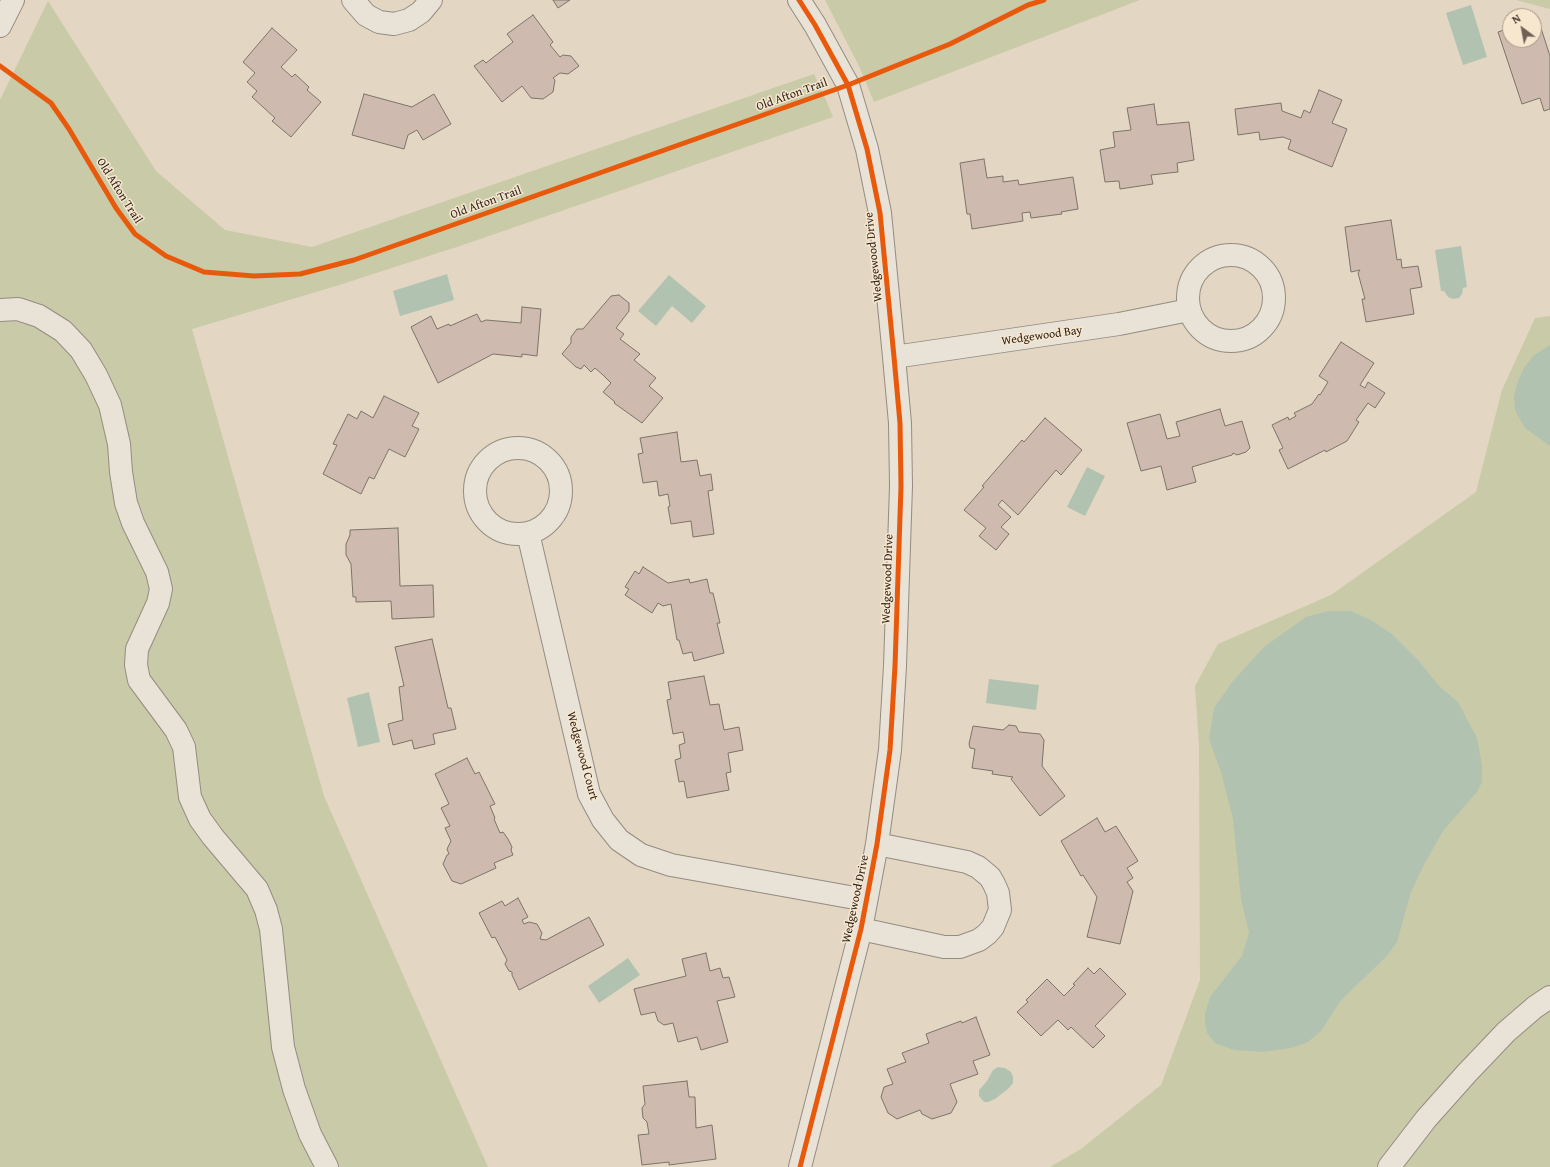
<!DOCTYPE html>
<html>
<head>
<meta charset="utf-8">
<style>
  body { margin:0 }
  #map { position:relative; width:1550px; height:1167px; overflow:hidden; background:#e3d6c2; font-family:"Gentium Book Plus",serif }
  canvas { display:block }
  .north { position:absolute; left:1502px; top:8px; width:40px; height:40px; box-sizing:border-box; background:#f6e7ce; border:1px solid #a69886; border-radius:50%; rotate:328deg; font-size:11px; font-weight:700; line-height:16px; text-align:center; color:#2f211b }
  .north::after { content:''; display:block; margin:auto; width:14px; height:18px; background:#6e6055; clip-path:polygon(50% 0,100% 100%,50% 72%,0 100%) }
</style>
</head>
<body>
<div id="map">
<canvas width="1550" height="1167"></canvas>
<div class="north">N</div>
</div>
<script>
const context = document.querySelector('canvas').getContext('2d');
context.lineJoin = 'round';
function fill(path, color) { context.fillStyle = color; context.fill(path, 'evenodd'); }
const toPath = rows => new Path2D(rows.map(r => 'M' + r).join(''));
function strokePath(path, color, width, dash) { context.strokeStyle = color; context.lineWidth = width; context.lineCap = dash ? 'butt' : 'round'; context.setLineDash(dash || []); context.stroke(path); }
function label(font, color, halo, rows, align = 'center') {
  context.font = font + ' "Gentium Book Plus",serif'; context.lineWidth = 3; context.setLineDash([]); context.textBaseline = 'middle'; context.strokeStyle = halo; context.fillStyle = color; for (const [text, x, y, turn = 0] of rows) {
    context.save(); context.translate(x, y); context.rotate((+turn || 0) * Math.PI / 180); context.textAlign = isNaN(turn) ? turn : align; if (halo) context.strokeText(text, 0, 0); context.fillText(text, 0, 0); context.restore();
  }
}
fill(toPath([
  [825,0,1140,0,874,102,859,66],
  [1516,0,1550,0,1550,9],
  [48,1,156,171,225,230,312,247,814,74,826,100,833,117,463,245,336,286,192,329,324,796,488,1167,0,1167,0,100],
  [1550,316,1550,1167,1050,1167,1081,1149,1161,1085,1200,980,1199,746,1195,686,1218,644,1331,595,1476,492,1502,390,1535,318]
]), '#c9caa8');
fill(toPath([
  [1471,5,1487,57,1463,65,1446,13],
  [1461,246,1467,287,1463,288,1462,294,1459,298,1453,299,1448,297,1444,291,1441,291,1435,250],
  [447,274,454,300,400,316,393,291],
  [669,275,706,306,692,323,672,306,656,326,638,311],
  [1550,345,1550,446,1525,428,1515,410,1514,397,1517,383,1524,368,1533,356],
  [1087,467,1105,476,1085,516,1067,507],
  [1329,611,1351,611,1369,619,1392,634,1418,660,1439,686,1458,702,1477,738,1482,765,1482,782,1477,792,1443,831,1426,861,1411,892,1397,942,1386,957,1341,1000,1321,1031,1308,1042,1291,1048,1263,1052,1234,1050,1215,1043,1207,1033,1205,1023,1205,1014,1210,997,1242,956,1249,933,1241,899,1233,819,1221,772,1209,739,1214,708,1233,681,1264,647,1306,617],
  [989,679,1039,685,1036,710,986,703],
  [369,692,380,742,358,747,347,698],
  [628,958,640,975,599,1003,588,986],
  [998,1067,1005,1068,1011,1072,1013,1077,1013,1083,1009,1088,995,1099,988,1102,984,1102,979,1096,979,1090,987,1081,993,1070]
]), '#b1c3b0');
const building = toPath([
  [553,0,570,0,558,8,553,0],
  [533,15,553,42,550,45,560,57,563,55,571,56,579,66,568,74,560,73,553,78,555,80,553,92,543,99,531,98,522,86,502,102,474,66,483,60,486,63,513,42,507,34,533,15],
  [1538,19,1550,56,1550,109,1544,111,1540,98,1522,104,1498,32,1510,28,1510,40,1534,40,1534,20,1538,19],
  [272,28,297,50,281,67,292,77,295,74,309,87,307,90,321,102,291,137,272,121,275,118,252,97,257,91,247,82,255,73,243,62,272,28],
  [1319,90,1342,100,1332,123,1347,129,1332,167,1288,149,1291,140,1283,137,1260,140,1259,132,1238,135,1235,109,1281,103,1282,111,1301,118,1304,110,1310,113,1319,90],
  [364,94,412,107,434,94,451,124,423,140,417,130,408,135,404,149,352,135,364,94],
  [1154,104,1157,125,1189,122,1194,160,1177,163,1178,172,1151,175,1153,184,1120,189,1119,181,1105,182,1100,150,1115,147,1113,132,1131,130,1127,108,1154,104],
  [984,159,987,178,1003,176,1003,182,1018,180,1019,185,1073,177,1078,209,1061,212,1062,214,1031,218,1030,212,1022,213,1023,221,972,229,970,214,967,214,960,163,984,159],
  [1391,220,1397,260,1401,259,1402,268,1418,266,1422,287,1410,289,1414,314,1366,322,1362,299,1365,299,1358,273,1360,270,1351,272,1345,227,1391,220],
  [619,295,629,303,629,311,616,328,624,334,620,339,640,354,634,360,656,378,649,386,663,398,642,423,614,403,615,402,603,392,611,383,603,375,595,368,591,372,584,365,581,369,576,367,562,354,571,343,571,337,577,329,583,329,611,296,619,295],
  [522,307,541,309,537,356,522,354,522,357,493,354,438,383,411,327,431,316,437,329,449,324,450,326,477,314,481,322,486,320,521,323,522,307],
  [1341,342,1374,363,1360,385,1365,388,1368,382,1385,393,1375,408,1368,403,1356,420,1359,422,1347,441,1326,452,1325,450,1288,469,1279,450,1283,448,1272,425,1288,417,1289,420,1296,416,1294,413,1312,404,1319,394,1320,395,1328,382,1319,376,1341,342],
  [384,396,419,413,412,426,419,429,405,457,389,449,374,479,369,477,361,494,323,474,337,445,333,444,348,414,357,419,361,411,373,418,384,396],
  [1220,409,1225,426,1242,421,1250,448,1246,452,1237,455,1233,453,1232,455,1192,467,1196,482,1167,490,1161,466,1141,471,1127,423,1160,414,1167,439,1180,436,1176,422,1220,409],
  [1045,418,1082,450,1061,475,1056,470,1018,515,1002,500,998,505,1011,517,1001,527,1009,534,996,550,979,536,986,528,964,510,984,487,982,486,1022,440,1024,442,1045,418],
  [677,432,681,462,697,460,700,476,711,474,713,490,708,491,714,534,693,537,691,521,671,524,668,507,670,506,668,494,659,496,657,481,643,483,638,454,643,453,640,438,677,432],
  [398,528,400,586,433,585,434,617,392,619,391,601,356,602,356,597,353,597,351,564,346,555,346,544,350,535,350,530,398,528],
  [643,567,668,583,689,579,690,583,707,579,710,593,713,593,720,623,717,623,724,653,694,661,692,652,683,654,679,640,677,640,671,604,663,606,658,603,652,613,625,595,629,589,625,587,635,571,639,574,643,567],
  [432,639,448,708,451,708,456,729,433,734,435,744,414,749,412,740,393,745,388,724,403,720,399,687,404,686,395,647,432,639],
  [704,676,710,705,719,704,724,730,739,727,743,750,728,753,731,772,726,773,729,790,687,798,684,781,679,782,675,760,681,758,679,745,685,743,683,732,673,734,667,700,671,699,668,682,704,676],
  [1009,725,1016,726,1019,732,1040,734,1044,740,1042,766,1065,796,1040,816,1011,779,1013,777,992,774,993,771,972,768,975,749,970,748,969,744,973,726,1003,730,1009,725],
  [467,758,475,774,479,772,495,804,490,806,495,818,494,819,500,833,503,832,508,839,512,847,511,850,513,855,494,863,496,868,461,884,452,881,443,864,447,855,449,854,447,849,451,841,445,828,450,826,441,808,449,804,435,774,467,758],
  [1097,818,1105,832,1116,826,1138,861,1127,868,1133,878,1127,882,1133,891,1120,944,1087,937,1097,897,1083,875,1081,876,1061,841,1097,818],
  [518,898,528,917,522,920,524,924,529,922,537,924,542,933,540,939,546,940,589,917,604,945,519,990,512,975,512,972,509,971,505,964,507,960,495,937,492,938,479,913,502,901,505,906,518,898],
  [706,953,710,971,720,968,723,978,729,977,735,997,717,1001,728,1042,701,1050,697,1037,678,1042,673,1023,664,1025,658,1021,655,1012,641,1015,634,989,686,976,682,959,706,953],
  [1088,968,1094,974,1100,968,1126,994,1095,1026,1105,1036,1093,1048,1071,1027,1068,1030,1058,1020,1041,1036,1017,1012,1028,1002,1026,1000,1047,979,1064,996,1075,985,1073,984,1088,968],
  [976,1017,990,1055,973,1061,978,1074,950,1084,957,1102,951,1113,932,1119,922,1114,920,1110,897,1119,888,1113,881,1097,884,1087,893,1084,887,1069,906,1062,902,1053,929,1043,926,1034,961,1021,962,1023,976,1017],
  [687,1081,689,1097,695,1097,696,1128,712,1125,716,1159,669,1165,669,1162,642,1165,638,1135,649,1134,647,1122,643,1118,642,1108,645,1104,643,1086,687,1081]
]);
fill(building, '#cfbaaf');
strokePath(building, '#7c746a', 1);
const minor = toPath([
  [353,0,366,15,379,22,394,24,409,20,421,12,431,0],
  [799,0,815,25,848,85,867,149,880,213,894,357,900,423,901,486,895,666,890,750,877,844,861,929,800,1167],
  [0,26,13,0],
  '1188 298a43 43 0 1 1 86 0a43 43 0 1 1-86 0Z',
  [0,310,18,309,39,316,63,331,81,350,96,375,110,405,119,444,121,472,126,503,133,523,157,572,161,589,158,603,137,649,136,665,139,680,176,730,184,747,190,797,200,819,213,837,257,889,266,910,271,929,283,1047,294,1089,310,1134,327,1167],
  [894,357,1119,324,1189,310],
  '475 491a43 43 0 1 1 86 0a43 43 0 1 1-86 0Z',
  [528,533,589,794,603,820,619,840,641,855,671,865,866,900],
  [861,929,944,947,960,947,979,940,987,934,993,927,1000,910,998,893,994,884,990,877,978,867,967,862,877,844],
  [1389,1167,1426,1119,1466,1074,1506,1032,1535,1007,1550,997]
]);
strokePath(minor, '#958c81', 24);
strokePath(minor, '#e8e2d7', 22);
strokePath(toPath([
  [799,0,815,25,848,85,867,149,880,213,894,357,900,423,901,486,895,666,890,750,877,844,861,929,800,1167],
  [0,66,51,103,69,129,116,208,135,234,166,256,204,272,254,276,300,274,354,260,848,85,950,44,1028,5,1044,0]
]), '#e8590c', 5);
label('12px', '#2f211b', '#f6e7ce', [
  ["Old Afton Trail",792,95,-20],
  ["Old Afton Trail",119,191,58],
  ["Old Afton Trail",486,203,-20],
  ["Wedgewood Drive",874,257,-96],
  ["Wedgewood Bay",1042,336,-8],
  ["Wedgewood Drive",888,579,-88],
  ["Wedgewood Court",582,756,75],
  ["Wedgewood Drive",856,899,-78]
]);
</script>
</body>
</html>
